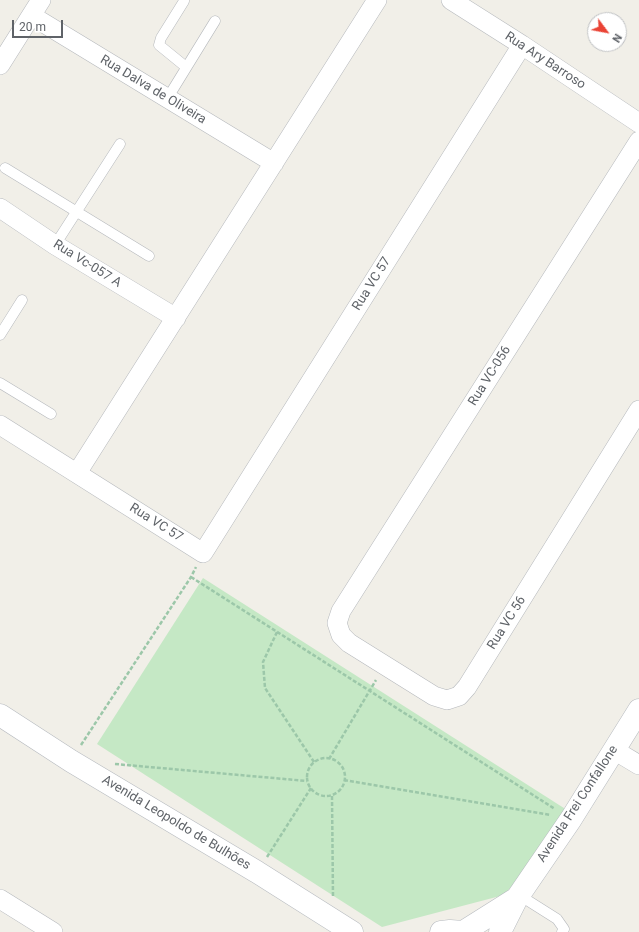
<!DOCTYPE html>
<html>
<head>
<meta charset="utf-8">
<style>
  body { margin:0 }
  #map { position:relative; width:639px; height:932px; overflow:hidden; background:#f1efe8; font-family:Roboto,sans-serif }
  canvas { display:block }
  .north { position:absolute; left:587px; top:12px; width:40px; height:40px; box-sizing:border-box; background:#fff; border:1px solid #bfc1c3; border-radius:50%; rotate:122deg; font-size:11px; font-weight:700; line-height:16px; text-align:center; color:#5f6368 }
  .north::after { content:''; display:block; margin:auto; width:14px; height:18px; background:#ea4335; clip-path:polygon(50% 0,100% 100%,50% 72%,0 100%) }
  .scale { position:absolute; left:12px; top:20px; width:51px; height:18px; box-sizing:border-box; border:2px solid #5f6368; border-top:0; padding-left:5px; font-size:12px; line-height:14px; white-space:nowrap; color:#5f6368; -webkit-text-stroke:3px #fff; paint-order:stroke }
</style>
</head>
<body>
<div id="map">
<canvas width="639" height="932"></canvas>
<div class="north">N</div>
<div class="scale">20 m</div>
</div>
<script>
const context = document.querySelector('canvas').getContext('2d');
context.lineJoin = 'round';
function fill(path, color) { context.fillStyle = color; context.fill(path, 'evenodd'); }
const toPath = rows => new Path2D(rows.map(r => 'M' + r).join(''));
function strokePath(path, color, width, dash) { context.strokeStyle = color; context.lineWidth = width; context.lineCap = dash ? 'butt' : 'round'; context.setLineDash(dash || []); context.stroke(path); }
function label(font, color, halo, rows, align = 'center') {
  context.font = font + ' Roboto,sans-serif'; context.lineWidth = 4; context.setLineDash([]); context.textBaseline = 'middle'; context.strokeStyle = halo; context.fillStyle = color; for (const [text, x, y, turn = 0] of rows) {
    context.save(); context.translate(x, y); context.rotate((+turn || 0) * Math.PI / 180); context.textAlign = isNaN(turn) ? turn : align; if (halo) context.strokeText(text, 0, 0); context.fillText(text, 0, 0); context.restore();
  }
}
fill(toPath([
  [203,578,567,810,525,871,504,895,382,927,97,744]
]), '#c5e8c5');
const lane = toPath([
  [184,1,161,38,159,45,186,67],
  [167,99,215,21],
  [5,168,149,256],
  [55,245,120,144],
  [0,335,22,300],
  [0,383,51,414],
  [519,895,557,919,564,929,562,932]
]);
const street = toPath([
  [451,0,522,45,639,123],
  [32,16,274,163],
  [0,65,41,0],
  [639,141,341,611,337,623,341,635,349,643,434,696,447,700,459,696,467,687,639,410],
  [0,208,55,245,176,318],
  [0,425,203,553,522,45],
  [77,473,377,0],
  [614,750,639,765],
  [0,899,53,932]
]);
const secondary = toPath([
  [0,715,71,761,257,872,352,932],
  [441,932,450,931,463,932],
  [463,932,517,898],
  [500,932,517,898,571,819,639,710]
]);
strokePath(lane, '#b5b8bc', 11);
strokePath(street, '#b5b8bc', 20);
strokePath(secondary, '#b6babf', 23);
strokePath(toPath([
  [191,577,555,809],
  [277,632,263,662,265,688,314,762],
  [81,745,191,577,196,567],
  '307 777a19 19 0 1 1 38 0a19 19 0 1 1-38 0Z',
  [329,759,376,680],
  [115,764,307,781],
  [344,780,551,815],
  [332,796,333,897],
  [267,857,311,788]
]), '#9cc7a9', 2.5, [4, 2]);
strokePath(lane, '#fff', 10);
strokePath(street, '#fff', 19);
strokePath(secondary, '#fff', 22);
label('13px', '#5f6368', '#fff', [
  ["Rua Ary Barroso",545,61,33],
  ["Rua Dalva de Oliveira",153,90,31],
  ["Rua Vc-057 A",87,264,32],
  ["Rua VC 57",372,284,-58],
  ["Rua VC-056",490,376,-58],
  ["Rua VC 57",156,523,32],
  ["Rua VC 56",507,623,-58],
  ["Avenida Frei Confallone",578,804,-57],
  ["Avenida Leopoldo de Bulhões",176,823,31]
]);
</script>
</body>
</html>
